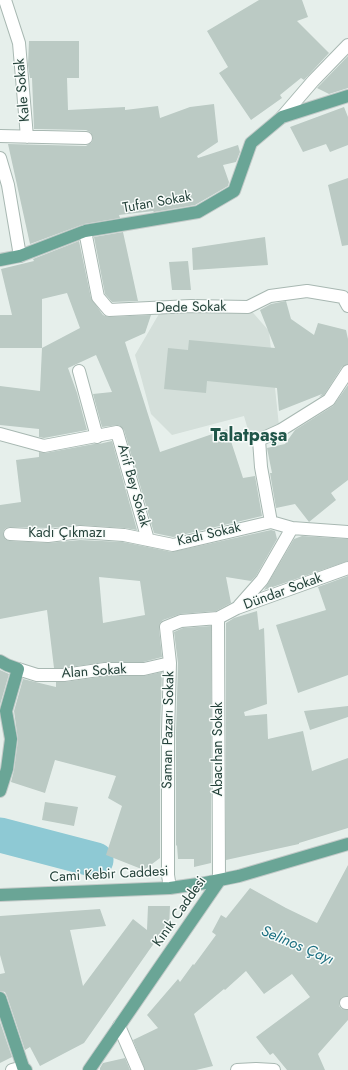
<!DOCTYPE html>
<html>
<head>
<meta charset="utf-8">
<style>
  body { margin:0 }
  canvas { display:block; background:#e6efeb }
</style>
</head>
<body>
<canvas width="348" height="1070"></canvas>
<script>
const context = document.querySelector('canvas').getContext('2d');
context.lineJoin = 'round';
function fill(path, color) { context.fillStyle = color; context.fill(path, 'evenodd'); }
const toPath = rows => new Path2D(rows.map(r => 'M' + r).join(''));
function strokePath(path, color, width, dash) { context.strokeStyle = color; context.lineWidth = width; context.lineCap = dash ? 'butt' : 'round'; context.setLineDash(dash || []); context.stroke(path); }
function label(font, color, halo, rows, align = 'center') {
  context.font = font + ' Jost,sans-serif'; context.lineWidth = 3; context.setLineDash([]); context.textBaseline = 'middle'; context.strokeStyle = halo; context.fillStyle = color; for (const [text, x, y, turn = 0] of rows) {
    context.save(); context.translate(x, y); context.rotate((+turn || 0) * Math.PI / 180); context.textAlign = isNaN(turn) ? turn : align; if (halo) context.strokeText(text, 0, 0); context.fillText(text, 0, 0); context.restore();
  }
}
fill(toPath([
  [163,307,248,307,269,331,279,426,250,437,244,416,172,435,151,414,135,355]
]), '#d4dfda');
strokePath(toPath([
  [0,835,96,860]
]), '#8ec9d4', 35);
fill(toPath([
  [259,0,302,0,308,17,297,21,329,53,304,80,301,78,280,95,282,98,251,120,219,73,228,67,207,31],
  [29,41,79,41,79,78,67,78,68,110,125,107,125,110,158,106,160,118,190,107,214,104,218,142,197,156,198,158,238,145,240,152,236,162,223,165,229,182,228,186,195,205,154,212,153,211,119,215,120,218,84,224,30,244,8,144,86,146,92,142,93,138,90,132,86,130,34,129,32,78,30,78,28,65],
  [348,56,348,88,329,94,317,88],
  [344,107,348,117,348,145,330,152,326,144,303,152,290,127],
  [348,178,348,245,342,246,328,185],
  [123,232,138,301,112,302,105,294,94,237],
  [265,237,268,265,193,270,192,248],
  [79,241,91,298,103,315,109,317,151,315,145,333,125,342,160,452,227,429,243,478,255,476,262,516,173,537,154,533,124,430,119,425,102,427,93,394,112,392,96,355,68,368,77,393,87,430,44,438,39,437,39,429,0,425,0,386,40,391,42,348,0,348,0,315,12,315,1,269,34,261,33,259],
  [67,293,80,328,42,348,42,299],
  [188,261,191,290,172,290,169,262],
  [286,301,291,319,314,335,318,323,346,330,348,339,348,364,342,367,324,395,319,397,322,394,279,411,277,388,207,381,206,393,164,389,168,348,188,350,189,340,275,348,260,310,271,304],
  [348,385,348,480,331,493,336,500,309,522,295,504,276,508,270,473,272,473,267,448,285,444,295,430,333,406],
  [112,441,137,530,125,528,80,525,48,528,10,527,6,528,4,530,3,534,6,540,10,541,48,543,80,540,123,542,172,552,271,530,275,531,277,539,256,576,251,581,226,577,231,603,216,611,180,614,163,620,160,623,159,628,162,657,143,662,105,662,63,668,54,668,47,610,0,619,0,505,21,502,16,460,39,457,39,452,45,453,94,444,99,444],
  [99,577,140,581,145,615,103,623],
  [302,536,348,539,348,561,264,590,294,539],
  [348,576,348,675,298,693,276,625,326,610,318,587],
  [257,611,259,630,264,628,267,704,244,712,245,716,267,714,268,739,303,731,312,771,348,758,348,828,299,843,299,844,226,860,226,623,234,618],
  [211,626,211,863,194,867,194,859,178,859,177,845,176,846,176,732,178,663,174,632,183,628],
  [0,670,9,674,0,705],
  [162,672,160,732,160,858,144,870,106,855,122,806,108,798,116,776,55,760,45,793,11,782,14,770,18,740,14,711,23,679,56,687,56,682,65,682,106,676,144,676],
  [348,706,348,717,310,730,304,711],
  [45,802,78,807,74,826,42,820],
  [348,865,348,996,342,997,339,1003,339,1006,342,1009,348,1010,348,1020,318,1054,325,1070,287,1070,273,1053,270,1055,256,1037,310,997,292,974,264,994,246,971,225,990,224,989,194,1014,213,1066,196,1070,145,1070,133,1040,158,1028,147,1015,178,979,180,982,193,964,194,965,216,935,212,932,221,915,226,918,250,888,286,908,317,923],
  [148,906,170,906,169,929,164,929,84,1043,40,1066,30,1047,25,1050,7,996,5,992,0,991,0,974,5,973,0,955,0,916,100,909,106,926,70,930,83,986,133,919,147,930],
  [0,1022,12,1057,0,1063],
  [125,1058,130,1070,100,1070,100,1068,103,1063]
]), '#bbcac4');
const minor = toPath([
  [5,0,19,43,27,137],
  [282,117,313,81,348,45],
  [0,136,86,138],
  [0,158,8,185,20,256],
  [85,231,98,297,109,310,191,306,248,307,270,296,307,291,343,297,348,306],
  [79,371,97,437],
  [348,371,329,400,281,430,259,440,261,467,271,522,292,528,348,532],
  [0,434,44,446,117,432,148,540],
  [10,534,48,536,80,532,124,535,173,545,271,522],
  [239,606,262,580,292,528],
  [218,618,219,881],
  [18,669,37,675,64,675,105,669,144,669,170,663],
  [170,888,168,875,168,732,170,663,166,627,181,621,218,618,237,608,348,568],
  [346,1003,348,1003],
  [119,1026,138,1070],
  [12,1070,23,1067],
  [237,1070,256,1069,274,1070]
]);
const major = toPath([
  [0,260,20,256,85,231,198,212,234,191,251,143,282,117,348,96],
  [0,661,7,665,18,669,6,711,11,739,7,769,0,791],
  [0,895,170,888,205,883,239,876,348,844],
  [0,998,23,1067,26,1070],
  [89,1070,219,881]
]);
strokePath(minor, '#a8b8b2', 14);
strokePath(major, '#c2cac8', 14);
strokePath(minor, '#fff', 12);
strokePath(major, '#6aa596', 12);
label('14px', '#24423a', '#f7fbf9', [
  ["Kale Sokak",23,90,-95],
  ["Tufan Sokak",157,203,-10],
  ["Dede Sokak",191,308,-1],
  ["Arif Bey Sokak",133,486,74],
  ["Kadı Çıkmazı",67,534],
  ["Kadı Sokak",209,535,-13],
  ["Dündar Sokak",283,592,-20],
  ["Alan Sokak",94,672,-4],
  ["Saman Pazarı Sokak",169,730,-89],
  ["Abacıhan Sokak",219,749,-90],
  ["Cami Kebir Caddesi",109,875,-3],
  ["Kınık Caddesi",180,912,-55]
]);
label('italic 15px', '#1c6f80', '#f7fbf9', [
  ["Selinos Çayı",297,946,23]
]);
label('bold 18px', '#1f5548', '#f7fbf9', [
  ["Talatpaşa",249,437]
]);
</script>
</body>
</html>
